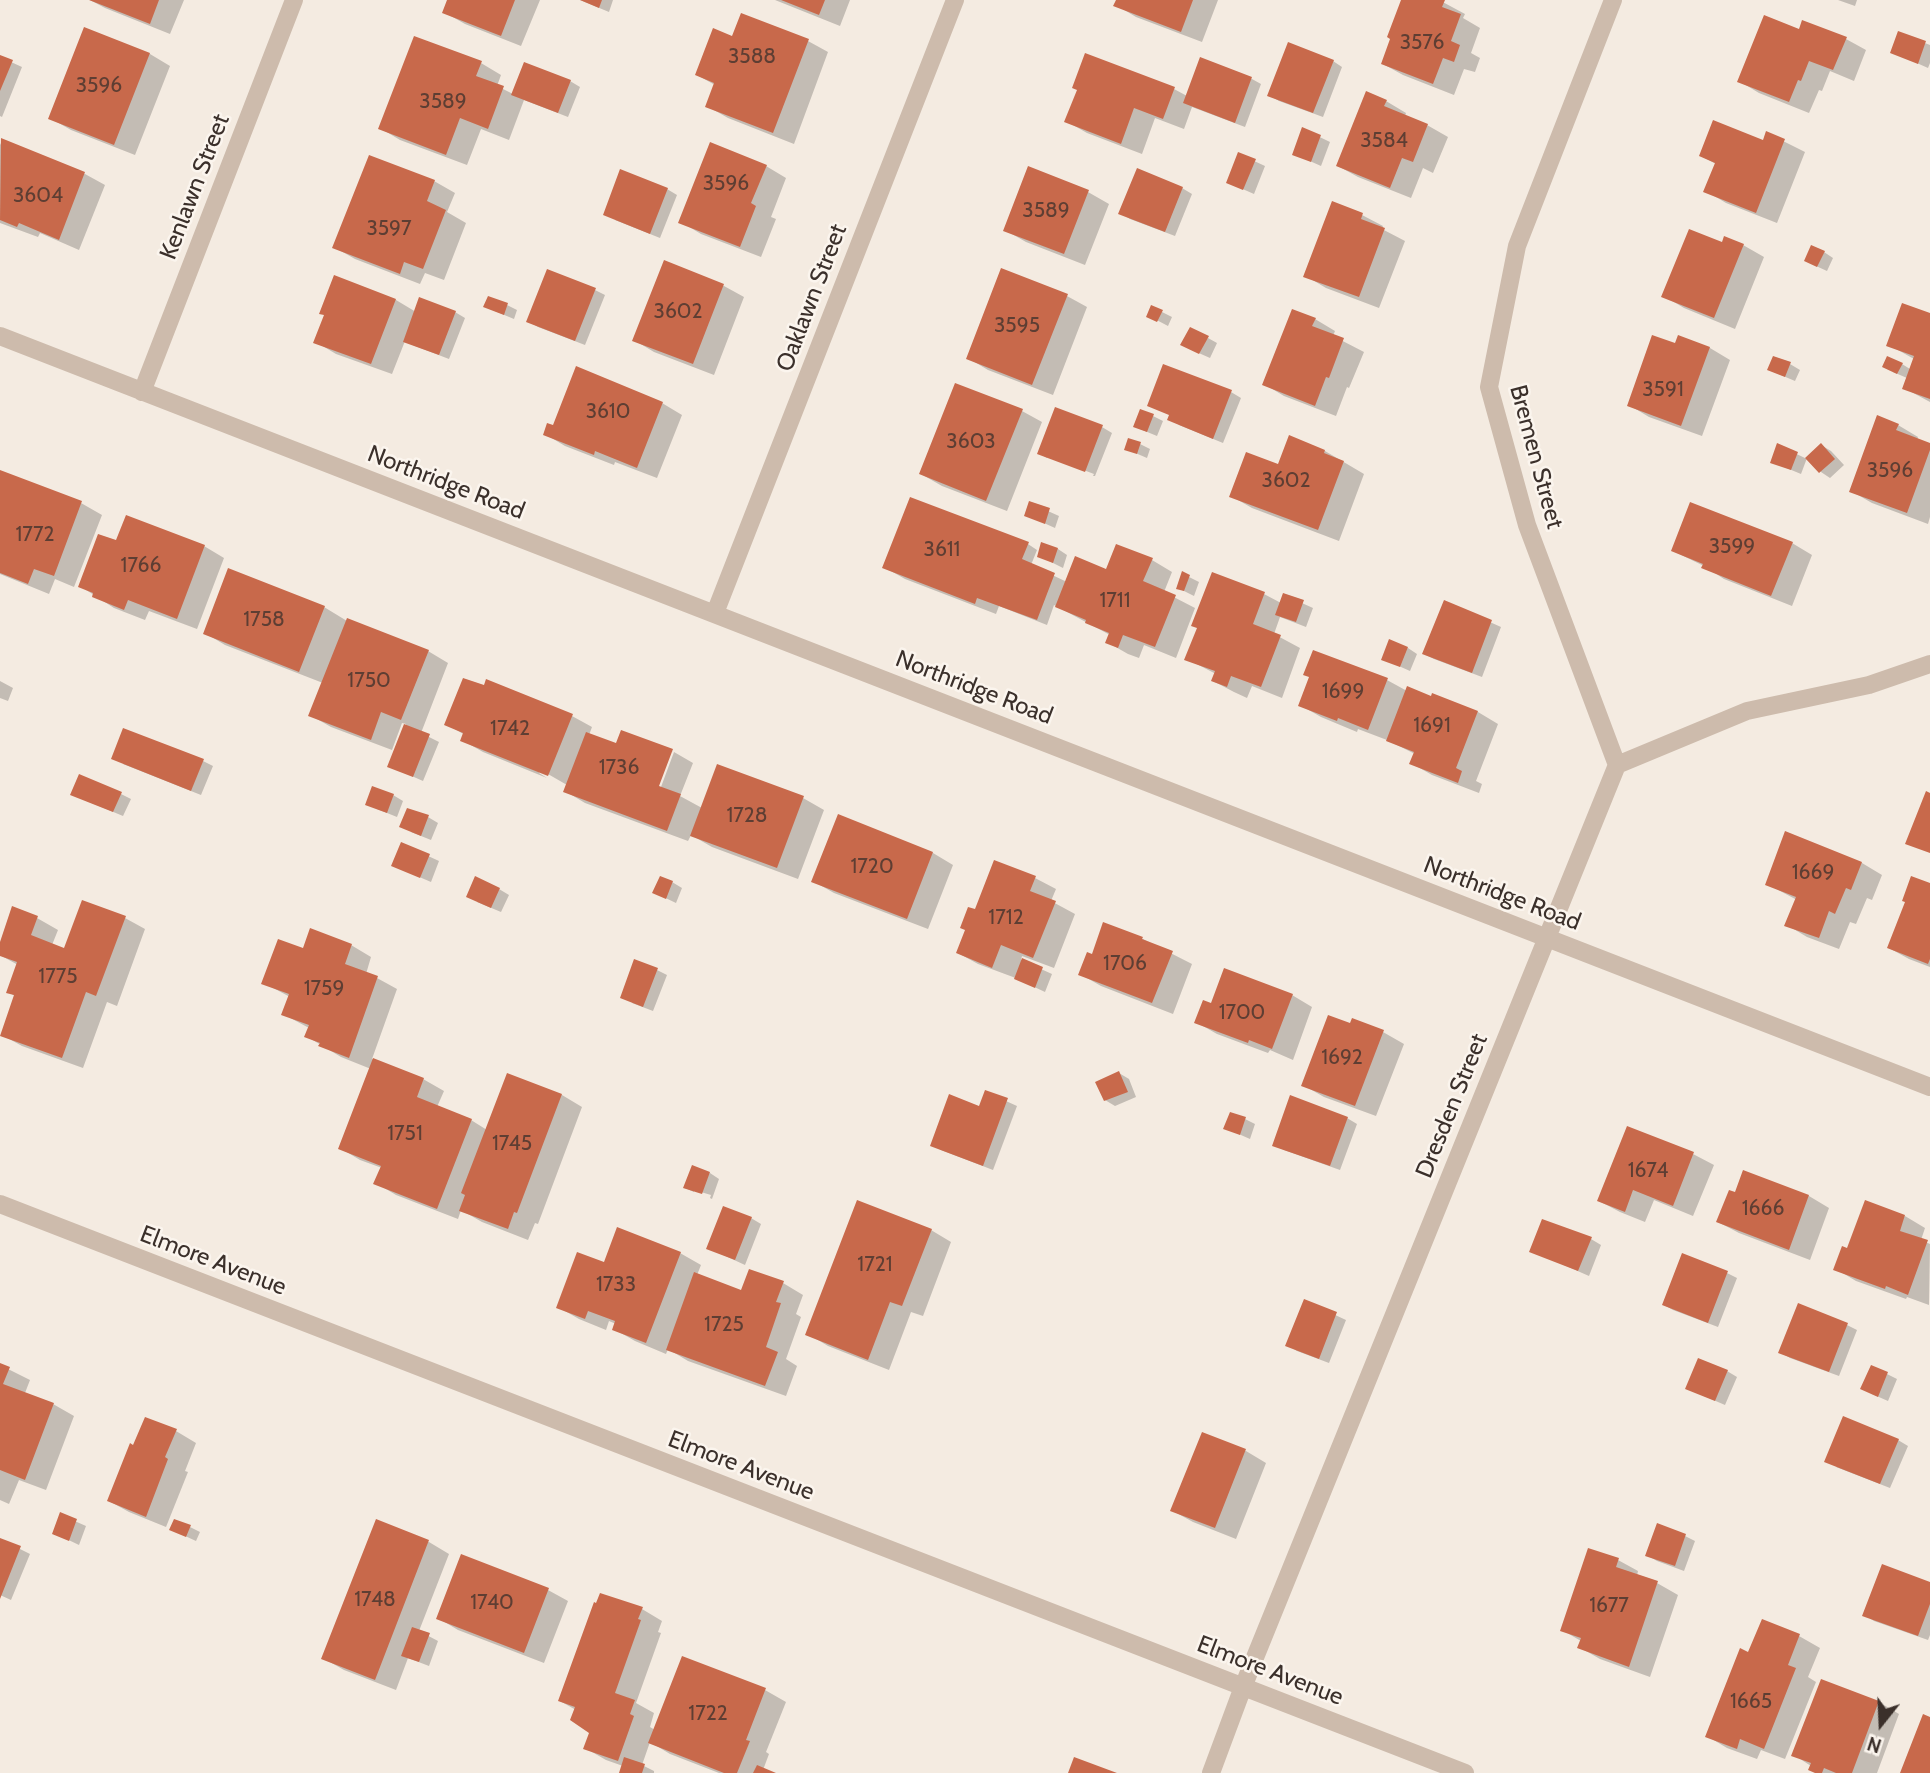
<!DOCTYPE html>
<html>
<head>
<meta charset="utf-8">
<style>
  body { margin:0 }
  #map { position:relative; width:1930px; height:1773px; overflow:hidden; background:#f4ebe1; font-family:Cabin,sans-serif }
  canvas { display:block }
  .north { position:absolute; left:1846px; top:1689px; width:70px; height:70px; -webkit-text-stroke:5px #fbf5ee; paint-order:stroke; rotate:198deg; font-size:19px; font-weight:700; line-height:28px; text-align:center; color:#3b302b }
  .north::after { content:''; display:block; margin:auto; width:24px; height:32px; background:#3b302b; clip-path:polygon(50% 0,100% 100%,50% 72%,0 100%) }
</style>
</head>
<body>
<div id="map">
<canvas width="1930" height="1773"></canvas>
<div class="north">N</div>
</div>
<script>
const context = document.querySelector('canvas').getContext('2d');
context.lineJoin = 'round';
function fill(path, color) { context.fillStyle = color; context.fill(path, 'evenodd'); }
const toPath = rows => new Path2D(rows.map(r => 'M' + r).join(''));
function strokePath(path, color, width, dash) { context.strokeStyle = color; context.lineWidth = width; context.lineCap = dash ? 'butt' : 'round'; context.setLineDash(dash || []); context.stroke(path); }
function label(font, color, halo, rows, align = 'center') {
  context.font = font + ' Cabin,sans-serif'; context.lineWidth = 5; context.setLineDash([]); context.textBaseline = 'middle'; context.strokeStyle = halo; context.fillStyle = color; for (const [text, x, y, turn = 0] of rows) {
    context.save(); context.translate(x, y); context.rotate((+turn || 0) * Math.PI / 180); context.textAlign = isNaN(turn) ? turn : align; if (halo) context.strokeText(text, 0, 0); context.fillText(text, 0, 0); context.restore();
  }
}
fill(toPath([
  [90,0,184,0,170,34,105,8],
  [449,0,540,0,521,46,465,24,444,12],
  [580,0,613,0,609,12],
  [775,0,850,0,840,26],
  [1117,0,1218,0,1202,42,1136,17,1116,5],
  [1403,0,1439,0,1465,14,1463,18,1480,28,1471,53,1480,58,1475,72,1464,69,1454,95,1403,75,1383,64],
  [1838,0,1857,0,1855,6],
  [85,29,150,54,170,66,135,155,71,130,50,118],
  [1800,31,1846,39,1866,50,1854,81,1830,71,1822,91,1819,90,1809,113,1759,93,1739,81],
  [1899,33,1930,45,1930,63,1928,68,1892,52],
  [733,38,808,41,828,52,794,144,728,118,707,106,715,85,697,75],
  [0,57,22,67,2,117,0,116],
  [1201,60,1252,79,1261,84,1245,127,1192,107,1184,129,1155,118,1142,154,1087,133,1066,121,1174,89,1187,96],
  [1333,61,1342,67,1323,117,1279,101,1269,95],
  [481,63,501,75,497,86,513,94,570,81,580,87,568,117,524,100,509,140,481,129,467,165,400,140,380,128],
  [1386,101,1406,113,1405,116,1427,125,1448,137,1433,173,1423,168,1411,198,1358,177,1338,166],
  [1303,129,1330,142,1321,166,1294,154],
  [1767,133,1805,152,1777,223,1726,203,1706,191,1716,164,1701,156,1764,142],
  [2,141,85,174,105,185,79,250,40,233,38,237,0,223,0,145],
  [1239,154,1265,166,1254,194,1238,187],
  [766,166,786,178,771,217,776,219,761,257,701,234,681,222],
  [1029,169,1088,192,1109,204,1085,265,1026,242,1005,230],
  [434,181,455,193,447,212,466,223,444,280,425,273,420,284,355,259,334,247],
  [1182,188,1192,194,1175,236,1130,219,1121,213],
  [667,189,677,195,660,238,615,220],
  [1362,215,1383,226,1382,229,1405,241,1379,308,1326,288,1306,276],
  [1743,245,1764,257,1735,329,1684,308,1664,296],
  [1824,252,1833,258,1827,271,1816,266],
  [665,262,724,286,744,297,714,375,654,352,634,340],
  [335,277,396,300,416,312,455,312,465,318,449,359,415,346,405,341,392,374,336,354,316,342,326,315],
  [595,290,605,295,585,345,538,327,528,321],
  [1067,296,1087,307,1053,395,988,370,968,358],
  [507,305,517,310,514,319,485,307],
  [1162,312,1172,317,1168,326,1149,316],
  [1930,315,1930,402,1904,388,1907,378,1893,372,1902,364,1910,369,1914,359,1889,345],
  [1315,319,1335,331,1333,336,1364,352,1349,388,1347,387,1336,416,1284,396,1264,384],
  [1679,337,1710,348,1730,360,1702,436,1649,417,1629,405,1676,345],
  [1208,338,1217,343,1210,358,1192,350],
  [1790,364,1800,370,1795,381,1769,370],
  [1164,366,1231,392,1241,398,1223,443,1179,425,1171,415],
  [662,403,682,415,657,478,615,462,614,465,565,446,545,434],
  [1022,411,1042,422,1007,511,942,486,921,474],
  [1153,416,1163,421,1157,436,1135,427],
  [1898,425,1918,437,1917,440,1930,444,1930,517,1928,524,1872,503,1851,491],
  [1102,427,1112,433,1095,476,1093,476,1094,474,1047,456,1047,458,1039,453],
  [1290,437,1325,451,1364,474,1339,541,1252,508,1231,496,1279,466],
  [1140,444,1150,449,1147,458,1126,449],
  [1778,445,1807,459,1821,445,1831,451,1844,465,1830,478,1821,472,1807,458,1801,474,1772,462],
  [0,471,81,503,102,515,74,587,55,579,49,594,0,574],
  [1030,503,1059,516,1055,528,1026,515],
  [117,543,204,546,224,558,197,629,149,611,145,620,114,608,80,586],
  [1792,543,1812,555,1792,606,1724,579,1704,566,1673,551],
  [1028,544,1037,550,1031,565,1067,582,1152,560,1172,572,1164,592,1195,608,1176,658,1144,645,1139,658,1128,654,1107,642,1110,635,1054,605,1047,625,999,606,996,614,905,579,884,567],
  [1043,544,1058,549,1067,555,1063,568,1039,556],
  [1183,574,1199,582,1194,596,1178,588],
  [1264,594,1281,603,1284,595,1313,608,1306,627,1280,617,1274,634,1300,648,1282,698,1252,686,1247,698,1234,692,1213,681,1216,674,1187,659],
  [1445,602,1501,627,1482,677,1434,659,1424,654],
  [324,607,347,621,428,651,448,663,421,733,439,742,423,781,389,766,406,724,402,723,392,750,331,727,310,715,323,683,225,645,205,633],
  [1408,648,1417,654,1410,671,1383,659],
  [1311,678,1387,680,1407,691,1432,698,1433,695,1478,712,1498,724,1476,781,1482,784,1479,793,1432,775,1411,763,1415,754,1387,740,1358,729,1357,732,1321,717,1300,705],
  [0,681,13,688,8,701,0,698],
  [572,716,592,727,589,735,617,746,622,732,673,752,670,752,654,794,658,795,674,752,693,763,680,796,702,808,803,798,824,810,798,879,712,847,691,835,688,841,585,803,565,791,567,785,541,770,539,773,547,778,483,752,462,740,465,735,446,724],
  [203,761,213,766,201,795,123,764],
  [121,794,131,799,123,816,82,799],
  [393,795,403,801,397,817,377,809],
  [428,817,438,823,431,840,411,832],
  [839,817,933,853,953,865,928,929,834,893,813,881],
  [1786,834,1862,863,1882,875,1872,900,1867,898,1856,924,1850,922,1839,949,1807,937,1787,925,1797,900,1767,884],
  [402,844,439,861,431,882,403,870],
  [1035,878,1056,889,1051,901,1075,914,1054,968,1022,956,1021,960,1052,974,1045,992,1013,977,978,964,958,953,976,911],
  [672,882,682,888,676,903,655,893],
  [1930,885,1930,967,1909,959,1889,948],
  [499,889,509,895,501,912,477,902],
  [13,909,37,918,58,930,52,945,65,950,125,918,145,929,117,1006,107,1002,83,1068,22,1046,2,1035,15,996,8,992,18,965,0,955,0,947],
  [1104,925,1143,939,1192,964,1173,1014,1101,986,1080,974,1093,956],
  [351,945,371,957,366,974,377,978,397,989,372,1059,423,1079,444,1091,437,1107,471,1120,487,1130,508,1075,562,1095,582,1107,538,1224,535,1223,528,1240,482,1222,461,1210,458,1219,396,1195,376,1183,382,1168,360,1160,340,1148,371,1069,341,1057,306,1036,309,1028,283,1014,290,997,264,983,304,950],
  [657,970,667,975,653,1011,632,1003],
  [1292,995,1312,1007,1293,1060,1270,1050,1268,1053,1217,1034,1196,1022,1212,1005],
  [1351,1025,1383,1032,1404,1044,1376,1116,1324,1097,1303,1085],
  [1119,1073,1129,1079,1136,1097,1115,1106,1105,1100],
  [986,1092,1017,1106,993,1170,941,1150,932,1145,980,1108],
  [1347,1118,1357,1124,1340,1170,1284,1150,1274,1145],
  [1245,1119,1255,1124,1250,1139,1225,1128],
  [1693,1154,1714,1165,1693,1216,1654,1200,1645,1222,1620,1212,1599,1201],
  [1744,1172,1809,1196,1829,1208,1810,1260,1739,1233,1718,1222,1736,1194],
  [710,1173,719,1179,712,1199,710,1198,711,1195,694,1190,694,1192,685,1188],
  [1905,1216,1925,1228,1921,1240,1930,1244,1929,1305,1907,1297,1906,1299,1856,1281,1836,1269,1849,1250],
  [751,1218,761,1224,745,1265,708,1248],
  [1543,1221,1591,1239,1601,1245,1589,1276,1532,1251],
  [931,1230,951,1242,923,1316,911,1312,889,1370,828,1346,808,1334],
  [680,1253,701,1265,697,1275,742,1292,783,1283,803,1295,796,1314,801,1317,786,1359,797,1366,786,1396,688,1361,668,1349,666,1354,635,1341,614,1329,616,1324,609,1321,606,1330,579,1319,558,1307],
  [1727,1273,1737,1278,1718,1327,1673,1310,1664,1305],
  [1305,1301,1346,1320,1329,1363,1297,1351,1288,1345],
  [1847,1325,1857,1330,1839,1376,1790,1358,1780,1352],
  [0,1365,30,1380,25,1393,53,1404,74,1416,46,1490,19,1480,9,1504,0,1500],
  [1727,1371,1737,1377,1725,1405,1697,1393],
  [1887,1374,1897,1379,1888,1401,1872,1394],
  [176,1431,196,1443,185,1471,188,1472,166,1527,129,1512,109,1501,134,1448],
  [1203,1434,1246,1451,1266,1463,1236,1539,1193,1522,1173,1511],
  [1898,1440,1908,1446,1890,1488,1836,1467],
  [61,1515,86,1526,79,1545,54,1533],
  [377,1522,429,1542,449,1554,419,1631,438,1641,429,1666,408,1658,396,1690,344,1670,323,1658],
  [190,1527,200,1532,196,1541,172,1530],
  [1685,1536,1695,1541,1684,1571,1657,1561,1647,1555],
  [0,1539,30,1554,11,1600,0,1595],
  [1618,1560,1638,1571,1637,1576,1657,1583,1678,1595,1650,1677,1600,1659,1579,1647,1581,1641,1562,1630],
  [1930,1583,1930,1635,1928,1640,1874,1621,1865,1615],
  [548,1590,568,1601,544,1663,458,1630,438,1618],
  [642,1609,662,1621,658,1632,661,1633,636,1703,654,1713,650,1727,655,1730,765,1690,786,1702,766,1752,769,1754,763,1770,772,1773,719,1773,670,1754,650,1742,642,1765,654,1771,654,1773,621,1773,623,1766,606,1760,585,1748,591,1732,576,1710,560,1701],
  [1799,1636,1820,1648,1808,1677,1816,1682,1785,1759,1761,1750,1757,1759,1727,1748,1707,1736,1749,1654],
  [1822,1681,1879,1702,1899,1714,1877,1773,1816,1773,1811,1766,1794,1755]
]), '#0003');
fill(toPath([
  [89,0,159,0,150,24],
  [447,0,515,0,501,36,442,13],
  [580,0,602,0,599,8],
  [781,0,825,0,819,15],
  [1116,0,1193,0,1181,32,1113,6],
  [1401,0,1445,0,1442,7,1461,14,1451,41,1460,45,1454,62,1443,58,1433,84,1381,64,1390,39,1387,37],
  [741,13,809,39,773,133,705,107,714,83,695,75,713,28,732,36],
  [1764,15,1799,29,1802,20,1847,37,1833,70,1809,61,1801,81,1798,80,1789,102,1737,82],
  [84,27,150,53,114,145,48,119],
  [1898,31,1926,41,1918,64,1890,53],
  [414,36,482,61,476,76,504,86,488,129,460,118,446,155,378,129],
  [1288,42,1334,60,1313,113,1267,96],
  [1085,53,1175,87,1163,119,1134,108,1121,144,1064,122,1077,90,1072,88],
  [0,55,13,60,0,91],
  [1200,57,1252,77,1235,123,1183,103],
  [524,62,571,80,558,113,511,95],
  [1366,91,1387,100,1384,106,1428,124,1413,162,1402,158,1390,188,1336,166],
  [1713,120,1763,140,1766,131,1785,139,1756,213,1703,192,1715,163,1699,156],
  [1302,127,1321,135,1311,162,1292,155],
  [1,138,85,172,59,240,19,223,17,227,0,220],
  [710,142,767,165,751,203,756,206,740,247,678,223],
  [1238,152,1256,159,1243,190,1226,183],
  [369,155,435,180,427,201,446,210,423,269,404,262,400,274,332,248],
  [1028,166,1089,190,1064,254,1003,231],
  [1137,168,1183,187,1165,232,1118,214],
  [620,169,668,188,650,234,603,215],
  [1332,201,1363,213,1361,219,1385,228,1359,297,1303,277],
  [1689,229,1722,242,1724,236,1744,244,1714,318,1661,297],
  [1811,245,1825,251,1817,267,1804,261],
  [664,260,724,284,693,364,632,341],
  [1001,268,1068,294,1032,385,966,359],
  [547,269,596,288,575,341,526,322],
  [334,275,396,299,371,364,313,343,324,315,319,314],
  [488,296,508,303,504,315,483,307],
  [419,297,456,311,439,355,403,342],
  [1902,303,1930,313,1930,399,1902,389,1914,356,1886,346],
  [1151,305,1163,310,1157,322,1146,317],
  [1292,309,1316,318,1312,326,1344,338,1329,378,1326,377,1315,406,1262,385],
  [1190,327,1209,336,1199,354,1180,345],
  [1652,335,1675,343,1678,335,1710,347,1681,426,1627,406],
  [1773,356,1791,362,1785,377,1767,370],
  [1887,356,1903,363,1897,374,1882,367],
  [1163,364,1232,390,1213,439,1167,420,1169,415,1147,406],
  [576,366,663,402,637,468,595,451,594,455,543,435,547,423,553,425],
  [955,383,1023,409,986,501,919,474],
  [1055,407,1103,425,1085,472,1037,454],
  [1140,409,1154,414,1147,432,1133,427],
  [1877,415,1899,424,1896,430,1930,443,1930,450,1907,513,1849,492],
  [1289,435,1325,450,1324,453,1344,461,1318,530,1229,497,1246,452,1278,464],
  [1128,438,1141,442,1137,454,1124,450],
  [1777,443,1798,452,1791,470,1770,463],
  [1821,443,1835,459,1819,473,1805,458],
  [0,470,82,501,54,576,34,569,28,584,0,573],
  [910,497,1029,542,1022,559,1055,573,1037,620,977,598,975,604,882,568],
  [1029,501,1050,508,1045,524,1024,516],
  [1690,502,1793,542,1771,596,1701,568,1703,564,1671,551],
  [126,515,205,545,177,619,128,600,124,610,92,597,93,593,78,587,98,534,116,540],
  [1041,542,1058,548,1053,563,1037,557],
  [1116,544,1153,558,1143,581,1176,595,1155,647,1123,635,1118,648,1105,643,1109,633,1085,623,1086,620,1055,607,1075,556,1106,569],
  [228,568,325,606,299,672,203,634],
  [1182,571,1190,575,1184,591,1176,589],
  [1212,572,1265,592,1253,624,1281,635,1261,687,1231,676,1227,687,1211,681,1215,671,1184,660,1197,628,1191,626],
  [1283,593,1304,600,1296,622,1275,615],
  [1444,600,1492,620,1472,673,1422,654],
  [347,618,429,650,401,720,381,712,371,740,308,716],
  [1389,639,1408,647,1400,667,1381,660],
  [1313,650,1388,678,1368,730,1338,718,1337,721,1298,706,1309,677,1303,675],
  [463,678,484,685,486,679,573,714,548,776,460,741,463,733,444,725],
  [1407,686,1431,696,1432,693,1478,711,1456,768,1462,771,1458,783,1409,764,1414,752,1386,741],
  [404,724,430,734,413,777,387,767],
  [123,728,204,759,191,791,111,759],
  [621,730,673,749,659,786,681,794,667,831,563,792,586,732,616,743],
  [717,764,804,796,777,868,690,836],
  [79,774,122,792,113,812,70,795],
  [372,786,394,794,387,813,365,805],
  [1926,791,1930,793,1930,853,1905,844],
  [407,808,429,815,421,836,399,827],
  [838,814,933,852,907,919,811,882],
  [1785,831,1862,862,1851,890,1846,888,1835,914,1829,911,1819,938,1784,926,1796,897,1765,885],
  [401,842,430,854,420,878,391,866],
  [994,860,1036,876,1030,891,1056,901,1033,958,1001,945,992,968,956,953,965,930,960,928,968,907,975,909],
  [475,876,500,888,491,908,466,897],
  [660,876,673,881,666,899,652,893],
  [1911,876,1930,883,1930,959,1928,964,1887,948,1905,902,1902,901],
  [82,900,126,916,96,996,86,992,62,1058,0,1036,14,995,6,993,17,962,0,956,0,942,12,906,38,916,31,935,64,948],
  [1103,922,1143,937,1142,939,1173,951,1152,1003,1078,975,1087,952,1092,954],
  [310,928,352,944,345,964,378,976,349,1058,318,1046,320,1043,304,1037,309,1025,281,1015,289,994,261,984,278,939,303,948],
  [1022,958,1043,967,1035,988,1014,979],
  [634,959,658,968,643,1007,620,998],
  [1224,968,1293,994,1272,1049,1249,1040,1248,1043,1194,1023,1203,1000,1211,1003],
  [1328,1015,1350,1023,1352,1018,1384,1030,1355,1106,1301,1086],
  [373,1058,424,1078,417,1097,472,1119,437,1209,373,1184,381,1166,338,1149],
  [1119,1071,1128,1092,1104,1101,1095,1082],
  [507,1073,562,1094,517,1213,514,1212,508,1229,459,1211,465,1195,461,1193],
  [985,1090,1008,1098,983,1166,930,1146,949,1094,979,1106],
  [1290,1095,1348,1117,1330,1166,1272,1146],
  [1230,1112,1246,1117,1240,1135,1223,1129],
  [1627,1126,1694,1152,1673,1206,1633,1190,1625,1212,1597,1201],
  [692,1165,710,1172,702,1194,683,1188],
  [1743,1170,1809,1195,1789,1250,1716,1222,1729,1190,1735,1192],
  [857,1200,932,1229,902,1306,890,1302,868,1360,805,1335],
  [1865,1200,1905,1215,1900,1231,1928,1240,1908,1295,1886,1286,1885,1289,1833,1270,1842,1246,1847,1248],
  [723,1206,752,1217,735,1260,706,1249],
  [1542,1219,1592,1237,1578,1271,1529,1252],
  [617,1227,681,1252,646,1343,612,1330,615,1321,588,1311,585,1319,556,1308,577,1252,604,1262],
  [1682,1253,1728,1271,1708,1323,1662,1305],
  [749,1269,784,1281,776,1302,781,1303,766,1347,778,1352,765,1386,666,1350,694,1272,741,1290],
  [1304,1299,1337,1312,1319,1359,1285,1346],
  [1798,1303,1848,1323,1829,1372,1778,1353],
  [1698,1358,1728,1370,1715,1401,1685,1389],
  [0,1363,10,1367,3,1384,54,1403,25,1480,0,1470],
  [1871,1365,1888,1372,1878,1397,1860,1389],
  [1843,1416,1899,1439,1880,1484,1824,1462],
  [145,1417,177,1429,165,1457,168,1459,146,1517,107,1501,130,1443,133,1445],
  [1202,1432,1246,1449,1215,1528,1170,1511],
  [60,1512,77,1519,69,1541,52,1534],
  [174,1519,191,1525,186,1537,169,1530],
  [376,1519,429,1540,375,1680,321,1659],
  [1657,1523,1686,1534,1675,1566,1645,1556],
  [0,1538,21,1546,0,1599],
  [1588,1548,1619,1558,1616,1567,1658,1581,1629,1667,1577,1648,1581,1638,1560,1631],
  [461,1554,549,1588,524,1653,436,1619],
  [1882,1564,1930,1582,1930,1604,1918,1636,1862,1616],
  [600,1593,643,1607,638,1619,641,1620,615,1693,635,1700,630,1714,634,1716,618,1761,583,1749,589,1733,570,1720,575,1707,558,1701,594,1602,596,1603],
  [1762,1619,1800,1634,1788,1665,1796,1668,1764,1749,1740,1739,1737,1749,1705,1737,1740,1648,1748,1652],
  [412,1627,430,1633,419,1662,401,1656],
  [682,1656,766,1688,746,1740,750,1741,737,1773,724,1773,648,1743],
  [1821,1679,1879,1701,1852,1773,1836,1773,1824,1768,1822,1773,1815,1773,1808,1770,1811,1763,1791,1756],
  [1923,1714,1930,1717,1930,1773,1900,1773],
  [624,1757,645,1764,642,1773,619,1773],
  [1074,1757,1117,1773,1068,1773],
  [757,1765,776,1773,753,1773]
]), '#c8694b');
strokePath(toPath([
  [1613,0,1517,246,1489,387,1527,525,1617,765],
  [0,336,1930,1087],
  [142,392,294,0],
  [715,613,955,0],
  [0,1204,1465,1773],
  [1211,1773,1243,1687,1617,765,1747,711,1869,685,1930,664]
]), '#cdbbac', 18);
label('21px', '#5e3e33', null, [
  ["3576",1422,43],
  ["3588",752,57],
  ["3596",99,86],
  ["3589",443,102],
  ["3584",1384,141],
  ["3596",726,184],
  ["3604",38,196],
  ["3589",1046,211],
  ["3597",389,229],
  ["3602",678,312],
  ["3595",1017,326],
  ["3591",1663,390],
  ["3610",608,412],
  ["3603",971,442],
  ["3596",1890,471],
  ["3602",1286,481],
  ["1772",35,535],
  ["3599",1732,547],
  ["3611",942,550],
  ["1766",141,566],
  ["1711",1115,601],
  ["1758",264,620],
  ["1750",369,681],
  ["1699",1343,692],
  ["1691",1432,726],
  ["1742",510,729],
  ["1736",619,768],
  ["1728",747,816],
  ["1720",872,867],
  ["1669",1813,873],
  ["1712",1006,918],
  ["1706",1125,964],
  ["1775",58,977],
  ["1759",324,989],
  ["1700",1242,1013],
  ["1692",1342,1058],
  ["1751",405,1134],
  ["1745",512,1144],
  ["1674",1648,1171],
  ["1666",1763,1209],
  ["1721",875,1265],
  ["1733",616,1285],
  ["1725",724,1325],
  ["1748",375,1600],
  ["1740",492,1603],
  ["1677",1609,1606],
  ["1665",1751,1702],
  ["1722",708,1714]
]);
label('24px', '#3b302b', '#fbf5ee', [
  ["Kenlawn Street",195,187,-69],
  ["Oaklawn Street",812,298,-69],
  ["Bremen Street",1536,457,75],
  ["Northridge Road",446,483,21],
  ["Northridge Road",974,688,21],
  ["Northridge Road",1502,894,21],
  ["Dresden Street",1452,1106,-68],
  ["Elmore Avenue",213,1261,21],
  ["Elmore Avenue",741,1466,21],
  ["Elmore Avenue",1270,1671,21]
]);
</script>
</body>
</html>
